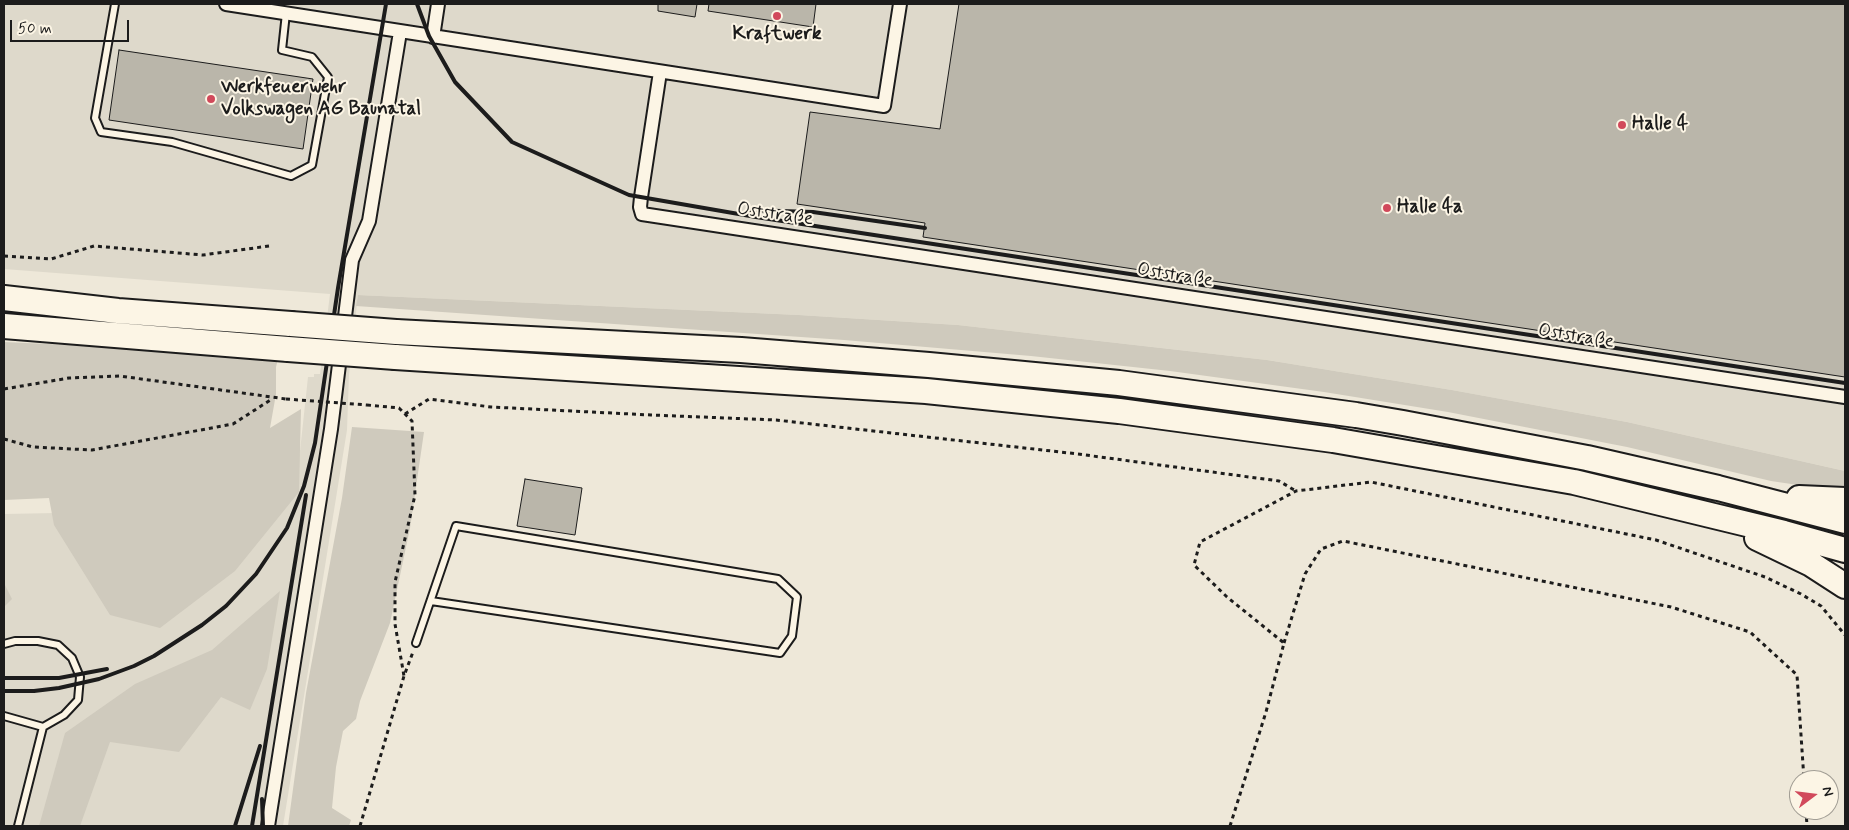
<!DOCTYPE html>
<html>
<head>
<meta charset="utf-8">
<style>
  body { margin:0 }
  #map { position:relative; width:1849px; height:830px; overflow:hidden; background:#eee8d9; font-family:Mynerve,sans-serif }
  canvas { display:block }
  .frame { position:absolute; inset:0; border:5px solid #1c1c1c; pointer-events:none }
  .north { position:absolute; left:1789px; top:770px; width:50px; height:50px; box-sizing:border-box; background:#fcf5e5; border:1px solid #a29e95; border-radius:50%; rotate:75deg; font-size:14px; font-weight:700; line-height:20px; text-align:center; color:#1c1c1c }
  .north::after { content:''; display:block; margin:auto; width:18px; height:22px; background:#d1495b; clip-path:polygon(50% 0,100% 100%,50% 72%,0 100%) }
  .scale { position:absolute; left:10px; top:20px; width:119px; height:22px; box-sizing:border-box; border:2px solid #1c1c1c; border-top:0; padding-left:6px; font-size:15px; line-height:18px; white-space:nowrap; color:#1c1c1c; -webkit-text-stroke:4px #fcf5e5; paint-order:stroke }
</style>
</head>
<body>
<div id="map">
<canvas width="1849" height="830"></canvas>
<div class="frame"></div>
<div class="north">N</div>
<div class="scale">50 m</div>
</div>
<script>
const context = document.querySelector('canvas').getContext('2d');
context.lineJoin = 'round';
function fill(path, color) { context.fillStyle = color; context.fill(path, 'evenodd'); }
const toPath = rows => new Path2D(rows.map(r => 'M' + r).join(''));
function strokePath(path, color, width, dash) { context.strokeStyle = color; context.lineWidth = width; context.lineCap = dash ? 'butt' : 'round'; context.setLineDash(dash || []); context.stroke(path); }
function label(font, color, halo, rows, align = 'center') {
  context.font = font + ' Mynerve,sans-serif'; context.lineWidth = 4; context.setLineDash([]); context.textBaseline = 'middle'; context.strokeStyle = halo; context.fillStyle = color; for (const [text, x, y, turn = 0] of rows) {
    context.save(); context.translate(x, y); context.rotate((+turn || 0) * Math.PI / 180); context.textAlign = isNaN(turn) ? turn : align; if (halo) context.strokeText(text, 0, 0); context.fillText(text, 0, 0); context.restore();
  }
}
fill(toPath([
  [4,4,1845,4,1845,471,1627,422,1452,390,1267,360,958,325,799,315,358,295,349,375,347,430,283,826,4,826,4,514,266,509,289,491,300,451,308,377,314,377,314,374,320,374,330,294,4,269]
]), '#ded9cb');
fill(toPath([
  [358,295,799,315,958,325,1267,360,1452,390,1627,422,1845,471,1845,492,1771,481,1627,447,1448,412,1324,392,1170,371,1031,356,844,340,356,306],
  [4,342,117,347,278,359,276,367,276,394,270,428,301,409,299,492,235,571,160,628,110,615,54,525,49,498,4,500],
  [352,427,424,432,410,528,390,623,360,701,356,719,343,731,336,767,332,808,351,820,349,826,288,826,306,693,342,498],
  [4,583,12,599,4,607],
  [280,591,267,669,250,710,221,697,179,752,110,742,80,826,39,826,65,733,135,684,212,650]
]), '#cfcabd');
const building = toPath([
  [658,4,697,4,695,17,658,11,658,4],
  [709,4,816,4,813,27,708,11,709,4],
  [959,4,1845,4,1845,377,923,237,925,223,797,204,810,112,940,129,959,4],
  [119,50,313,79,303,149,109,120,119,50],
  [525,479,582,488,575,535,517,526,525,479]
]);
fill(building, '#bab6aa');
strokePath(building, '#1c1c1c', 1);
const lane = toPath([
  [115,4,95,118,101,132,172,142,291,176,312,165,328,77,312,57,282,50,286,13],
  [416,643,456,526,778,579,797,597,792,636,780,653,431,601],
  [4,644,15,641,38,641,58,645,72,658,80,677,78,700,64,715,43,727,18,826],
  [4,716,43,727]
]);
const street = toPath([
  [226,4,884,106,900,4],
  [433,37,438,4],
  [660,72,641,197,640,207,642,214,1845,397],
  [268,826,331,429,352,260,369,221,400,32]
]);
const highway = toPath([
  [4,298,118,311,291,324],
  [4,326,288,349],
  [396,332,741,350,929,365,1119,383,1356,415,1403,423,1587,458,1718,488,1845,521],
  [395,357,926,391,1119,411,1333,440,1574,482,1784,533,1845,550],
  [1799,498,1845,500],
  [1757,538,1811,564,1845,586]
]);
strokePath(lane, '#1c1c1c', 10);
strokePath(street, '#1c1c1c', 16);
strokePath(highway, '#1c1c1c', 28);
strokePath(toPath([
  [4,256,51,259,94,246,203,255,269,246],
  [4,389,69,378,120,376,286,399],
  [367,405,399,408,412,421,415,495,395,582,395,624,404,676],
  [405,414,429,399,491,407,651,415,776,420,1078,454,1279,481,1296,491],
  [4,439,33,447,92,450,233,424,272,399],
  [1284,643,1305,574,1321,549,1343,541,1671,607,1750,632,1797,675,1804,780],
  [1806,810,1807,826],
  [360,826,404,676,413,652],
  [1230,826,1266,712,1284,643,1227,597,1194,565,1200,542,1296,491,1371,482,1656,540,1765,577,1801,594,1821,606,1845,635]
]), '#1c1c1c', 3, [4, 4]);
strokePath(lane, '#fcf5e5', 6);
strokePath(street, '#fcf5e5', 12);
strokePath(highway, '#fcf5e5', 24);
strokePath(toPath([
  [417,4,429,36,455,82,512,142,629,195,756,217,1845,383],
  [748,210,813,212,925,228],
  [4,678,59,678,107,669],
  [4,691,34,691,59,688,99,679,134,666,154,656,202,625,226,606,256,574,287,528,304,486,315,443,338,288,386,4],
  [262,799,263,826],
  [235,826,260,746],
  [252,826,306,495]
]), '#1c1c1c', 4);
const highwayBridge = toPath([
  [291,324,396,332],
  [288,349,395,357]
]);
strokePath(highwayBridge, '#1c1c1c', 28, []);
strokePath(toPath([
  [286,399,367,405]
]), '#1c1c1c', 3, [4, 4]);
strokePath(highwayBridge, '#fcf5e5', 24);
for (const [x, y, r, color] of [
  [777,16,5,"#d1495b"],
  [211,99,5,"#d1495b"],
  [1622,125,5,"#d1495b"],
  [1387,208,5,"#d1495b"]
]) { const dot = new Path2D(); dot.arc(x, y, r, 0, 2 * Math.PI); context.fillStyle = color; context.fill(dot); strokePath(dot, '#fcf5e5', 2); }
label('bold 19px', '#1c1c1c', '#fcf5e5', [
  ["Kraftwerk",777,35,"center"],
  ["Werkfeuerwehr",221,88],
  ["Volkswagen AG Baunatal",221,110],
  ["Halle 4",1632,125],
  ["Halle 4a",1397,208]
], 'left');
label('19px', '#1c1c1c', '#fcf5e5', [
  ["Oststraße",775,215,8],
  ["Oststraße",1175,276,9],
  ["Oststraße",1576,337,9]
]);
</script>
</body>
</html>
